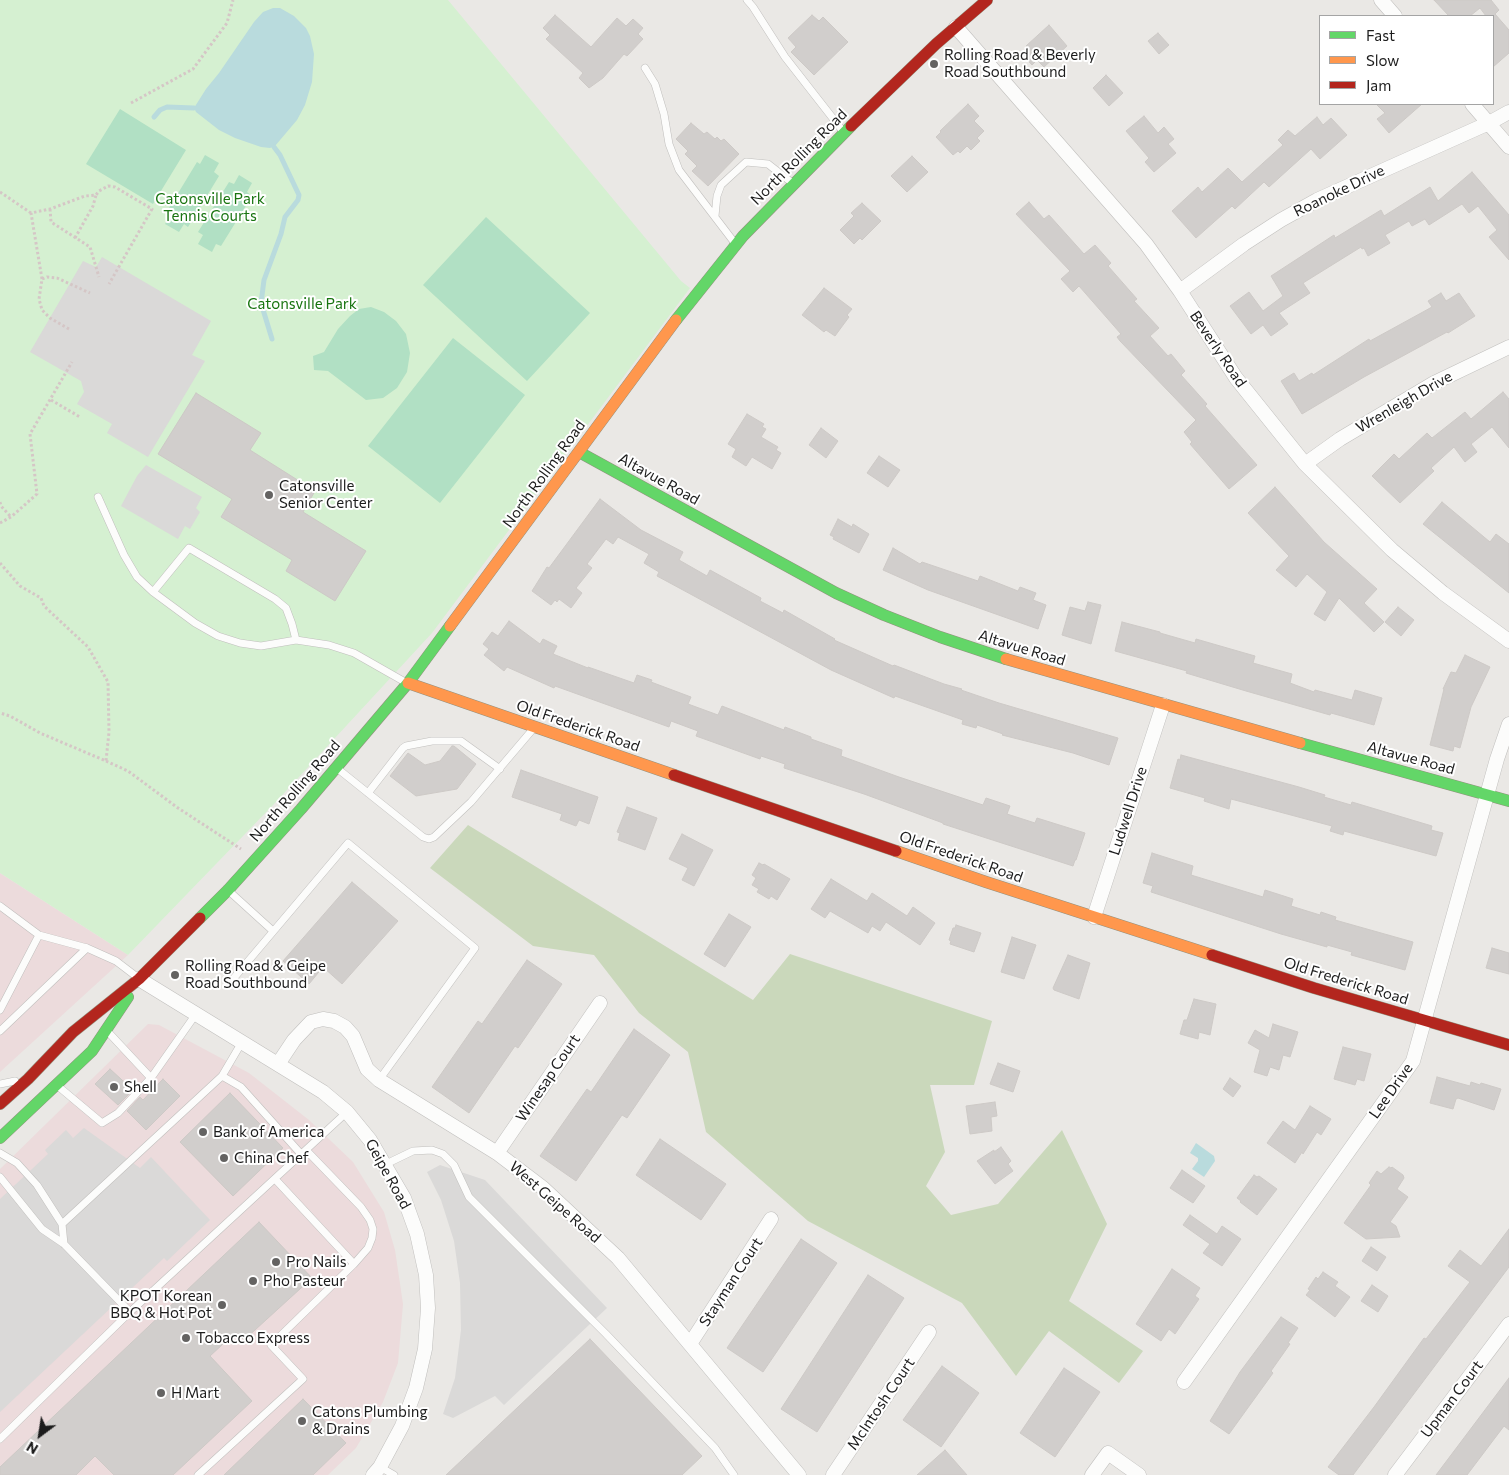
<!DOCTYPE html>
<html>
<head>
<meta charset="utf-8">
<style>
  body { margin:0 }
  #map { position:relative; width:1509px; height:1475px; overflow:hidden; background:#eae8e5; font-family:Commissioner,sans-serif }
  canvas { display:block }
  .legend { position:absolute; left:1319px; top:15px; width:175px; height:90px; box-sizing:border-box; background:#fff; border:1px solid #a4a4a4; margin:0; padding:6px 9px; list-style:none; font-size:15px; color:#1c1c1c }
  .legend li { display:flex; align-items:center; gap:10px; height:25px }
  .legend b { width:25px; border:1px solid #a4a4a4 }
  .north { position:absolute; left:15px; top:1410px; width:50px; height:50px; -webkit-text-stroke:4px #fff; paint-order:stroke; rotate:211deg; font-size:14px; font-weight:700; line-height:20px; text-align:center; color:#1c1c1c }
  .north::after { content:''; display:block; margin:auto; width:18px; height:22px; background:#1c1c1c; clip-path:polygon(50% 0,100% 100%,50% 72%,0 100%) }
</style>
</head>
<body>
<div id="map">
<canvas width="1509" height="1475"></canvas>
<ul class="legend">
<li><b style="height:6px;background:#63d668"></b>Fast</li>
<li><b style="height:6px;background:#ff974d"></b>Slow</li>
<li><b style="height:6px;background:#b3261e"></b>Jam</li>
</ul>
<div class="north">N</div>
</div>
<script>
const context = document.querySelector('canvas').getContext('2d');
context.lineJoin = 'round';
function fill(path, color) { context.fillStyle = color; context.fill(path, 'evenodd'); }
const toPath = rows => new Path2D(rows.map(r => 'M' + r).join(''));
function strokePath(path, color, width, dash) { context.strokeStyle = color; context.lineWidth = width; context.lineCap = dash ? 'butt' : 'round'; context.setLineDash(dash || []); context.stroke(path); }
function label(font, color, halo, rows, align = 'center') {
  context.font = font + ' Commissioner,sans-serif'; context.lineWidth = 4; context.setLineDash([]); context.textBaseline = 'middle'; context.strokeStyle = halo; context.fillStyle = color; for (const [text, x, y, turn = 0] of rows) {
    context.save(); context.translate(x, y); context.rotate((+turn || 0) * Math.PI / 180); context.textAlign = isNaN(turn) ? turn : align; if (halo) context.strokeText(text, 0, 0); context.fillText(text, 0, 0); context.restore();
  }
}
fill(toPath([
  [0,873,128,955,0,1072],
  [148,1024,159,1025,249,1073,309,1120,353,1162,384,1212,395,1250,403,1304,398,1363,383,1402,356,1448,328,1475,0,1475,0,1169]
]), '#ecdbdc');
fill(toPath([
  [468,825,753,1000,790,954,992,1021,974,1085,930,1085,945,1152,926,1186,951,1215,998,1204,1062,1130,1107,1224,1069,1301,1143,1351,1119,1383,1049,1331,1016,1376,962,1303,808,1221,706,1132,688,1052,639,1013,594,955,533,946,430,868]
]), '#cad8bb');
fill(toPath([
  [0,0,448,0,681,281,690,288,432,633,274,804,128,955,0,873]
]), '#d5f0d1');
fill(toPath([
  [120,109,186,150,153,204,86,164],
  [205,155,219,163,214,172,219,176,188,227,184,224,179,232,165,224,170,216,166,213,197,162,200,164],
  [239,175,252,183,247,192,252,196,221,246,216,244,212,252,198,244,203,235,198,232,229,182,234,184],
  [486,217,590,313,527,381,423,285],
  [371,307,384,312,396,321,406,334,410,353,407,372,397,388,383,398,366,400,328,371,314,370,313,356,324,352,338,329,350,316,359,309],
  [453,338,525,395,440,503,368,446]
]), '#b1e0c4');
fill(toPath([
  [102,257,211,321,192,355,205,361,148,457,107,433,112,424,77,404,84,392,81,381,30,352,83,261,96,267],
  [146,465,202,497,196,508,200,512,190,529,185,526,178,539,121,506,137,476],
  [84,1128,140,1168,151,1157,210,1220,167,1261,164,1258,0,1412,0,1199,48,1154,45,1150,66,1130,73,1138],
  [440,1165,485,1180,607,1308,504,1405,495,1396,453,1418,443,1414,455,1378,461,1330,460,1283,454,1241,441,1200,427,1172]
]), '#dad9d8');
fill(toPath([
  [273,8,280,8,294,16,306,28,310,36,314,54,312,82,305,105,297,120,275,146,270,148,261,147,235,138,219,130,196,112,194,108,206,89,219,73,254,22,263,12],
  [1196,1143,1214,1156,1215,1161,1204,1177,1192,1169,1198,1161,1198,1158,1190,1153]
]), '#b9dbdd');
strokePath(toPath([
  [154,117,160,110,167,107,194,108],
  [272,339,261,303,264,280,281,234,285,217,298,200,299,195,280,155,274,147]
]), '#b9dbdd', 5);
const building = toPath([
  [1434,0,1491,0,1499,10,1495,14,1509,30,1509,53,1493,67,1493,16,1486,16,1480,8,1470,16,1449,16,1434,0],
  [555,15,591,47,617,18,626,26,633,19,643,28,638,34,643,39,627,56,624,54,603,78,589,88,579,78,583,73,546,39,550,35,543,28,555,15],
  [812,15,819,21,823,17,848,42,814,75,791,52,796,47,788,38,812,15],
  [1049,25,1067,46,1044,67,1037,60,1032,65,1021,53,1027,48,1026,46,1049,25],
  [1158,33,1169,45,1159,54,1148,41,1158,33],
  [1106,75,1123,93,1109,106,1093,88,1106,75],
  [968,104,979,116,974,121,984,131,977,138,980,141,971,150,967,146,960,153,958,151,953,155,936,137,941,132,940,131,968,104],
  [1376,104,1422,104,1389,133,1377,119,1385,113,1376,104],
  [1144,116,1158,133,1164,127,1174,139,1168,144,1176,153,1154,172,1145,162,1149,158,1126,131,1144,116],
  [1317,117,1323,125,1331,118,1347,135,1320,159,1311,149,1269,187,1264,182,1235,209,1232,206,1196,238,1172,211,1198,187,1202,192,1228,168,1242,182,1283,145,1278,140,1288,130,1295,136,1317,117],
  [691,123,704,134,707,132,715,139,717,137,721,141,724,139,739,154,708,186,692,171,697,166,685,154,688,151,676,139,691,123],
  [912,156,928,172,907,192,891,176,912,156],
  [1472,172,1509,215,1509,260,1489,237,1497,230,1478,206,1469,213,1462,204,1429,225,1425,219,1412,226,1409,221,1385,235,1390,243,1368,256,1364,248,1362,249,1361,247,1303,283,1310,293,1279,313,1288,324,1271,336,1263,325,1251,334,1230,306,1249,292,1263,311,1283,296,1271,276,1334,235,1335,238,1381,210,1384,216,1430,187,1438,201,1472,172],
  [1029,202,1044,219,1049,215,1084,254,1095,245,1111,263,1108,266,1137,299,1134,301,1159,328,1150,336,1168,356,1171,354,1185,371,1181,375,1207,404,1205,406,1257,465,1229,489,1190,444,1192,442,1184,432,1196,420,1120,341,1117,337,1121,334,1079,286,1073,292,1061,279,1070,271,1016,214,1029,202],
  [862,203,881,221,862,240,860,238,854,244,840,230,854,216,851,213,862,203],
  [824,288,852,309,847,315,849,317,835,336,826,330,824,332,802,315,824,288],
  [1441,293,1446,301,1459,293,1475,316,1448,333,1447,332,1364,377,1302,414,1281,381,1294,373,1299,381,1312,373,1313,375,1369,339,1370,341,1432,307,1428,301,1441,293],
  [1503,392,1509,399,1509,448,1492,427,1471,444,1477,452,1465,462,1454,447,1431,468,1434,471,1400,503,1372,476,1394,454,1399,459,1427,433,1432,438,1465,412,1471,419,1503,392],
  [196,393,261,433,250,450,315,491,303,512,366,551,335,601,286,571,292,560,221,517,232,499,158,454,196,393],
  [747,414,764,424,762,427,766,429,761,437,778,447,776,450,781,453,772,469,752,457,746,466,732,457,736,449,728,444,747,414],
  [821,428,838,441,826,458,809,445,821,428],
  [879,456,900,470,888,487,867,473,879,456],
  [1275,487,1324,542,1377,589,1364,603,1384,622,1374,632,1339,598,1325,621,1314,614,1327,592,1307,574,1296,587,1276,570,1289,556,1248,513,1275,487],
  [600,499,641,530,683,552,679,560,707,576,710,570,761,598,760,601,783,613,784,610,835,639,834,640,893,666,894,665,944,684,962,689,961,690,999,703,1118,738,1109,765,1073,753,1002,735,1003,734,977,725,976,728,962,724,963,720,895,696,894,698,831,670,657,576,659,572,644,563,649,554,618,537,613,544,606,539,587,564,592,568,576,588,582,593,571,608,559,599,557,602,555,600,551,605,532,591,547,567,549,568,600,499],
  [1442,502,1490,542,1496,534,1509,544,1509,593,1423,524,1442,502],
  [838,519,852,527,853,524,869,534,859,553,833,539,834,537,830,535,838,519],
  [893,548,920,564,922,562,978,581,980,576,1018,591,1020,587,1036,593,1033,600,1046,605,1038,629,928,590,883,570,893,548],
  [1088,602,1101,605,1091,644,1062,635,1070,607,1085,611,1088,602],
  [1398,607,1414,620,1401,636,1385,622,1398,607],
  [509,621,540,644,543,639,557,646,553,654,588,668,588,667,634,683,637,675,652,680,651,682,691,697,688,704,718,715,722,706,784,730,785,727,811,737,811,739,842,750,841,756,899,777,983,805,986,798,1010,806,1007,814,1035,823,1037,818,1085,833,1076,860,1075,860,1073,866,943,824,943,823,864,794,784,768,785,764,761,756,760,759,696,736,698,731,671,721,669,727,555,686,554,688,507,667,504,671,484,655,489,649,483,644,492,632,498,636,509,621],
  [1122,622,1160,632,1160,633,1195,643,1196,639,1255,656,1253,663,1292,674,1290,683,1314,692,1315,690,1352,700,1355,690,1382,698,1374,725,1331,713,1330,715,1246,691,1186,673,1187,671,1115,651,1122,622],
  [1465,655,1490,667,1471,707,1460,748,1454,746,1453,751,1430,745,1444,689,1443,689,1451,672,1456,673,1465,655],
  [452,746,454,746,476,764,457,789,416,796,390,776,408,753,425,765,440,761,452,746],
  [1181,755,1299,787,1325,795,1324,797,1351,805,1352,802,1432,826,1431,830,1443,833,1436,856,1344,831,1343,835,1330,831,1332,826,1231,799,1229,809,1204,801,1205,798,1170,788,1178,759,1180,760,1181,755],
  [521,770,598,797,589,824,579,820,576,826,560,820,562,814,512,797,521,770],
  [627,807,657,818,645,850,618,840,620,833,617,832,627,807],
  [682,834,713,850,694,886,682,880,688,868,669,859,682,834],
  [1152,853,1193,866,1191,875,1263,897,1265,890,1293,899,1291,906,1320,915,1321,912,1336,917,1335,920,1413,942,1405,970,1351,955,1352,952,1327,945,1327,947,1281,934,1151,892,1153,886,1143,883,1152,853],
  [759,863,763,865,764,864,790,879,777,900,771,896,769,899,757,892,759,889,752,885,756,878,752,875,759,863],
  [831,879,867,901,872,893,907,916,913,907,935,923,920,945,886,922,880,931,872,926,868,933,830,911,825,918,811,909,831,879],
  [352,882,398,921,342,984,323,967,309,984,283,961,352,882],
  [729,914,751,927,725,967,704,954,729,914],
  [956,925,981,933,974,952,950,944,951,941,949,940,953,928,955,928,956,925],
  [1012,937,1036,945,1024,979,1001,972,1012,937],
  [1492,948,1509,953,1509,974,1486,968,1492,948],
  [1068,955,1090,963,1079,999,1054,990,1053,988,1068,955],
  [527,960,562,984,518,1048,515,1046,469,1113,432,1087,478,1021,482,1024,527,960],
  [1194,999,1216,1004,1210,1035,1199,1032,1198,1039,1180,1034,1184,1020,1187,1020,1194,999],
  [1273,1024,1298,1032,1290,1057,1283,1055,1279,1070,1270,1067,1267,1076,1254,1072,1260,1050,1248,1043,1255,1030,1269,1038,1273,1024],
  [634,1029,670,1055,627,1118,622,1115,576,1181,540,1156,587,1089,591,1092,634,1029],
  [1343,1047,1371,1054,1364,1081,1357,1079,1355,1085,1334,1079,1343,1047],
  [998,1063,1020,1071,1013,1092,990,1084,998,1063],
  [110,1069,133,1090,118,1105,95,1084,110,1069],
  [1437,1077,1470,1086,1471,1082,1480,1085,1481,1083,1501,1089,1494,1110,1458,1098,1456,1099,1453,1109,1430,1103,1437,1077],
  [1230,1078,1241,1086,1233,1097,1223,1089,1230,1078],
  [163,1079,180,1096,146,1130,127,1111,140,1097,143,1100,163,1079],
  [230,1093,283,1148,233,1196,180,1142,230,1093],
  [995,1102,997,1116,991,1117,992,1131,970,1134,966,1106,995,1102],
  [1310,1106,1331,1119,1321,1135,1317,1132,1303,1154,1302,1152,1295,1163,1267,1143,1283,1121,1295,1130,1310,1106],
  [660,1139,726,1184,701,1220,636,1175,660,1139],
  [1001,1147,1011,1161,1008,1164,1013,1171,995,1184,977,1161,994,1150,994,1152,1001,1147],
  [1389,1167,1391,1168,1392,1167,1403,1175,1404,1178,1397,1189,1408,1197,1390,1222,1396,1226,1400,1237,1366,1239,1344,1223,1371,1185,1369,1183,1377,1171,1381,1174,1389,1167],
  [1182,1170,1205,1186,1193,1203,1170,1188,1182,1170],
  [1254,1175,1257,1177,1259,1176,1277,1189,1257,1215,1240,1202,1241,1201,1237,1198,1254,1175],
  [1190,1215,1217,1234,1222,1226,1241,1239,1222,1266,1203,1253,1210,1244,1183,1225,1190,1215],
  [259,1222,312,1278,244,1340,236,1332,210,1356,252,1401,173,1475,114,1475,95,1456,76,1475,0,1475,0,1467,259,1222],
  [1509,1229,1509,1267,1353,1475,1339,1475,1328,1467,1374,1407,1424,1338,1426,1339,1470,1282,1448,1266,1460,1250,1481,1266,1509,1229],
  [801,1239,837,1263,763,1372,727,1348,801,1239],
  [1371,1247,1386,1257,1377,1271,1362,1261,1371,1247],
  [1172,1269,1200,1288,1195,1296,1199,1299,1175,1334,1169,1329,1161,1341,1136,1324,1172,1269],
  [1323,1272,1338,1282,1335,1286,1350,1297,1335,1317,1306,1295,1310,1290,1308,1289,1316,1277,1318,1279,1323,1272],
  [868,1275,904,1298,817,1432,781,1409,868,1275],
  [1372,1285,1388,1296,1378,1312,1361,1301,1372,1285],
  [1281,1317,1298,1328,1288,1343,1290,1344,1271,1371,1273,1373,1229,1434,1210,1421,1240,1372,1281,1317],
  [590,1339,702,1456,682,1475,446,1475,590,1339],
  [942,1366,979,1393,941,1447,903,1420,942,1366],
  [1064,1368,1100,1392,1055,1457,1020,1433,1064,1368],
  [1509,1378,1509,1430,1504,1426,1467,1475,1436,1475,1509,1378],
  [303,1399,346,1443,313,1475,224,1475,303,1399],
  [945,1450,967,1475,917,1475,945,1450]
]);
fill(building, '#d1cecc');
strokePath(building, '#cdc9c6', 1);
const lane = toPath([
  [747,0,753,7,785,57,842,130],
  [645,68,655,84,664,114,669,144,679,170,734,242],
  [715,216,717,196,721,185,746,162,768,164,791,182],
  [98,497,124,555,137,577,153,592,195,623,218,636,240,643,261,646,296,640,329,645,354,653,405,682],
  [153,592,189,548,275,599,286,608,292,624,296,640],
  [338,769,423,837,429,839,434,837,471,802,533,729],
  [368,793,403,748,406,746,432,741,461,741,500,769],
  [230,892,273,931],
  [0,906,39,935],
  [233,979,348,843,475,948,379,1080],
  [0,1010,39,935,87,948,116,961,137,977],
  [0,1031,87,948],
  [109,1033,151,1078,196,1014],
  [222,1076,241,1087,301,1154],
  [0,1084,15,1081],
  [59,1087,102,1123,118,1113,151,1078],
  [306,1150,361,1207,370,1220,373,1229,372,1238,368,1248,354,1264],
  [0,1153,17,1163,37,1185,62,1224,64,1244],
  [386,1164,413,1151,432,1150,443,1154,454,1165,469,1197,606,1334,715,1448,734,1475],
  [0,1177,42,1229,64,1244,130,1312],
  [62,1224,222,1076,242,1042],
  [0,1439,130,1312,347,1112],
  [380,1467,394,1475],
  [198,1475,303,1379,271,1345,354,1264,275,1179]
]);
const street = toPath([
  [1381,0,1395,16],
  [956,27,1146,244,1180,291,1236,378,1305,464,1392,550,1443,593,1509,641],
  [1472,104,1509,147],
  [1180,291,1244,244,1281,220,1317,200,1489,123,1509,112],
  [1305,464,1340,439,1434,383,1509,347],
  [1094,917,1163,705],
  [139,979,323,1092,347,1112,370,1140,404,1198,417,1234,426,1275,428,1308,425,1349,416,1388,402,1426,380,1467,373,1475],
  [278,1064,294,1040,311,1022,323,1019,334,1021,345,1027,353,1036,367,1069,379,1080,497,1153,543,1188,618,1258,799,1475],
  [497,1153,600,1003],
  [690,1344,771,1219],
  [1184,1382,1413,1061,1497,759,1509,724],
  [833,1475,929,1332],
  [1092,1475,1108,1453,1139,1475],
  [1395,1475,1509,1324]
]);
const fast = toPath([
  [676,320,743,236,851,126],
  [579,452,836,593,884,615,940,637,1006,659],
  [1300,743,1509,801],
  [200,918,228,890,301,809,408,683,450,626],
  [0,1138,92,1051,128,997]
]);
const slow = toPath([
  [450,626,676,320],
  [1006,659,1300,743],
  [408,683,674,775],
  [896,851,986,882,1212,955]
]);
const jam = toPath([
  [851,126,936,44,987,0],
  [674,775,896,851],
  [1212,955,1314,988,1509,1045],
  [0,1104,28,1079,73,1032,139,979,200,918]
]);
strokePath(lane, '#c0bfbd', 8);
strokePath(street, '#c0bfbd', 15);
strokePath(fast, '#93917e', 12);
strokePath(slow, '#93917e', 12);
strokePath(jam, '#93917e', 12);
strokePath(toPath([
  [131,103,193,69,227,23,233,0],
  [0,192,31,213],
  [50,209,51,222,90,247,99,277],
  [75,238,93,206,96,195],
  [42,279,31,213,50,209,85,196,96,195,99,191,108,186,115,187,152,209,109,284],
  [69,329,50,318,42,310,39,299,42,279,47,277,57,278,90,293],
  [51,400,80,417],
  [0,502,1,506,11,517],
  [0,523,11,517,37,494,30,434,72,362],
  [0,563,20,586,41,598,44,606,88,647,108,682,109,732,106,761,40,733,10,716,0,713],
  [106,761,128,771,178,808,241,849]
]), '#d5c6c6', 3, [2.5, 2.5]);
strokePath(lane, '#fcfcfb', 7);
strokePath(street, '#fcfcfb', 14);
strokePath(fast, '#63d668', 11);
strokePath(slow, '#ff974d', 11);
strokePath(jam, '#b3261e', 11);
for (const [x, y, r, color] of [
  [934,64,5,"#646362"],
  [269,495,5,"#646362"],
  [175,975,5,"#646362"],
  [114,1087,5,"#646362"],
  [203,1132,5,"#646362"],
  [224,1158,5,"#646362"],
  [276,1262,5,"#646362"],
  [253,1281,5,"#646362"],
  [222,1305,5,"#646362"],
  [186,1338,5,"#646362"],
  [161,1393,5,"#646362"],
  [302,1421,5,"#646362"]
]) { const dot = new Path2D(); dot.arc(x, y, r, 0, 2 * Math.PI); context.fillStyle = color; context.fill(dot); strokePath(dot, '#fff', 2); }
label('15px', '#1c1c1c', '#fff', [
  ["Rolling Road & Beverly",944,55],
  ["Road Southbound",944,72],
  ["Catonsville",279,486],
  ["Senior Center",279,503],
  ["Rolling Road & Geipe",185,966],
  ["Road Southbound",185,983],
  ["Shell",124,1087],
  ["Bank of America",213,1132],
  ["China Chef",234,1158],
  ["Pro Nails",286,1262],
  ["Pho Pasteur",263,1281],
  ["KPOT Korean",212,1296,"right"],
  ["BBQ & Hot Pot",212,1313,"right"],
  ["Tobacco Express",196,1338],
  ["H Mart",171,1393],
  ["Catons Plumbing",312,1412],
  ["& Drains",312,1429]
], 'left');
label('15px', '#1c1c1c', '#fff', [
  ["North Rolling Road",799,157,-45],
  ["Roanoke Drive",1339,191,-26],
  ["Beverly Road",1218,349,56],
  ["Wrenleigh Drive",1404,402,-30],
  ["North Rolling Road",544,474,-54],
  ["Altavue Road",659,479,29],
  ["Altavue Road",1022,648,17],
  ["Old Frederick Road",578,726,19],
  ["Altavue Road",1411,758,15],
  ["North Rolling Road",295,791,-49],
  ["Ludwell Drive",1128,811,-72],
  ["Old Frederick Road",961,857,19],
  ["Old Frederick Road",1346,981,17],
  ["Winesap Court",548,1078,-56],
  ["Lee Drive",1391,1091,-55],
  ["Geipe Road",388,1174,61],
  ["West Geipe Road",555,1202,41],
  ["Stayman Court",731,1282,-57],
  ["Upman Court",1452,1399,-53],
  ["McIntosh Court",881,1404,-56]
]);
label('15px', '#187410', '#fff', [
  ["Catonsville Park",210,199],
  ["Tennis Courts",210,216],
  ["Catonsville Park",302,304]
]);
</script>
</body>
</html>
